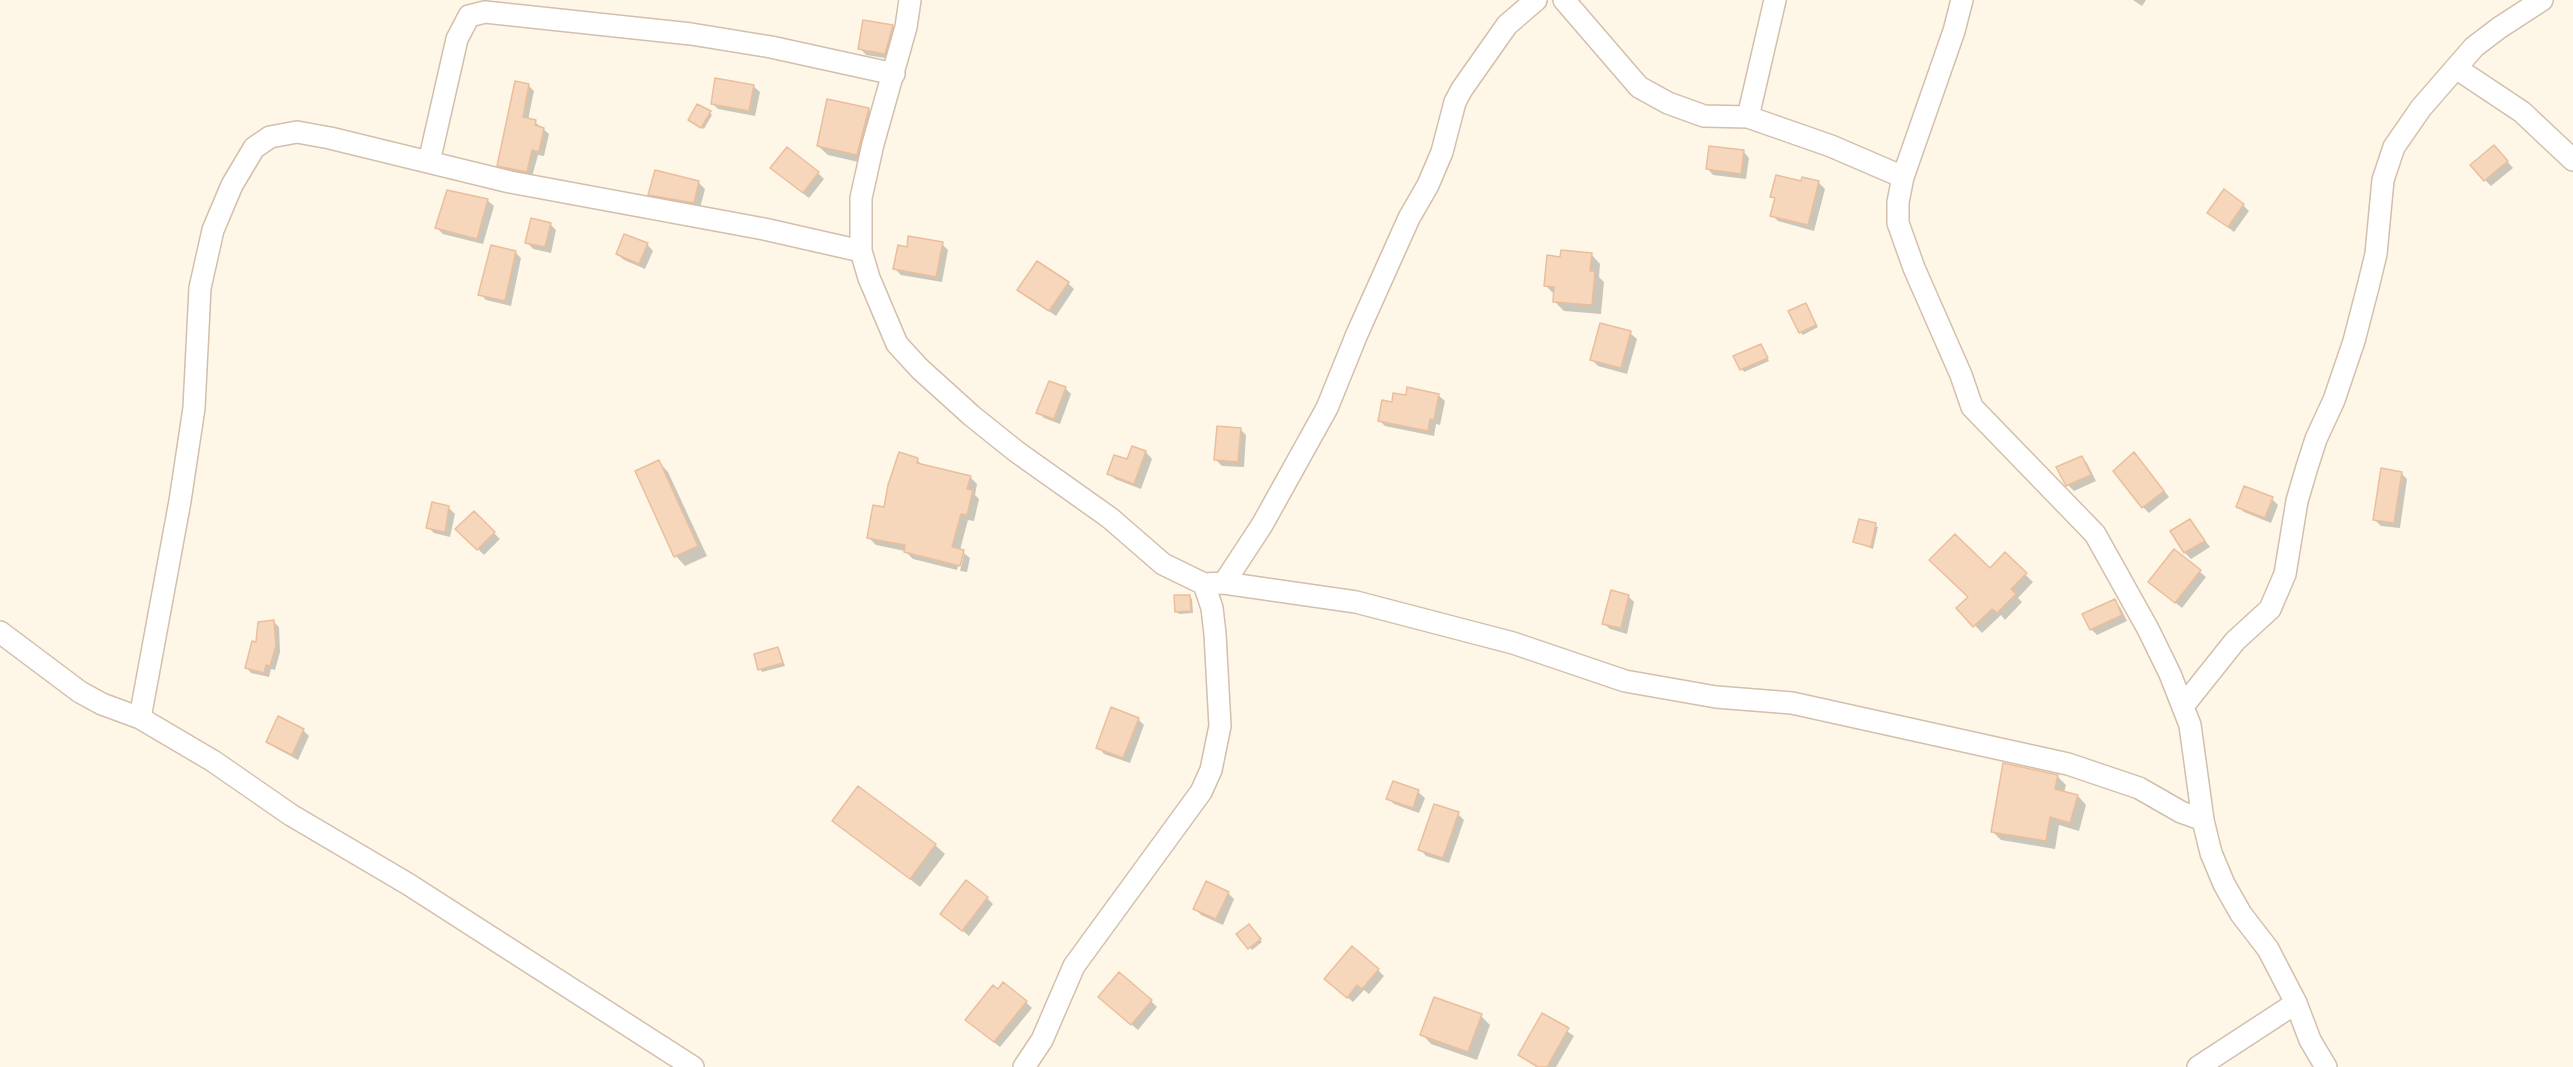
<!DOCTYPE html>
<html>
<head>
<meta charset="utf-8">
<style>
  body { margin:0 }
  canvas { display:block; background:#fef7e8 }
</style>
</head>
<body>
<canvas width="2573" height="1067"></canvas>
<script>
const context = document.querySelector('canvas').getContext('2d');
context.lineJoin = 'round';
function fill(path, color) { context.fillStyle = color; context.fill(path, 'evenodd'); }
const toPath = rows => new Path2D(rows.map(r => 'M' + r).join(''));
function strokePath(path, color, width, dash) { context.strokeStyle = color; context.lineWidth = width; context.lineCap = dash ? 'butt' : 'round'; context.setLineDash(dash || []); context.stroke(path); }
fill(toPath([
  [2133,0,2146,0,2142,6],
  [893,26,899,32,891,59,866,55,860,48],
  [528,85,534,91,528,120,535,122,549,134,544,156,538,155,532,177,504,171,498,165],
  [753,86,760,92,755,116,718,109,712,103],
  [869,110,878,119,867,164,828,155,818,146],
  [710,113,712,115,704,129,692,122],
  [1743,151,1749,158,1746,179,1713,175,1707,168],
  [2500,153,2513,168,2491,186,2485,180],
  [818,173,824,179,809,198,778,174],
  [699,183,705,189,700,208,656,200,650,194],
  [1802,183,1819,183,1825,189,1814,231,1778,221,1772,215,1776,201,1772,196],
  [487,200,494,206,483,244,443,234,437,228],
  [2243,205,2249,211,2234,232,2209,213],
  [550,224,556,230,551,253,533,249,527,242],
  [647,244,653,251,645,269,624,260,617,254],
  [942,244,948,250,942,282,901,275,895,269,908,248],
  [515,252,521,258,511,306,486,300,480,294],
  [1591,254,1600,264,1599,277,1604,282,1601,314,1564,311,1554,301,1555,295,1546,286,1562,258],
  [1068,283,1074,289,1056,316,1019,290],
  [1808,307,1818,327,1803,335,1800,332],
  [1630,333,1637,339,1627,374,1598,366,1592,360],
  [1761,346,1769,361,1744,372,1735,357],
  [1065,388,1071,394,1060,424,1044,418,1038,412],
  [1438,395,1445,401,1440,425,1436,424,1434,436,1385,426,1379,420,1393,403,1407,397],
  [1240,429,1246,435,1244,467,1222,466,1216,460],
  [1133,448,1146,452,1152,459,1141,489,1115,479,1109,473,1128,461],
  [2081,457,2087,463,2096,481,2074,491,2068,485],
  [917,460,924,466,970,477,977,484,975,495,979,499,974,521,968,520,960,550,970,558,967,572,960,571,964,554,961,554,957,570,913,559,905,551,876,545,869,538],
  [2140,460,2169,497,2149,513,2143,507],
  [659,462,668,472,707,556,685,566,676,556,637,472],
  [2401,473,2407,479,2400,528,2381,526,2375,520],
  [2272,499,2278,505,2271,523,2244,512,2238,506],
  [449,508,455,514,450,537,434,533,428,527],
  [474,513,500,539,484,555,458,529],
  [2190,520,2210,547,2191,559,2185,553],
  [1860,521,1878,527,1873,549,1855,542],
  [2175,551,2206,577,2182,608,2156,587],
  [2005,555,2033,582,2018,598,2022,602,2005,620,2001,615,1982,633,1958,608],
  [1189,596,1192,599,1193,613,1179,614,1176,611],
  [1628,596,1634,602,1627,634,1610,629,1603,623],
  [2114,601,2120,607,2127,621,2097,635,2091,629],
  [274,622,279,627,280,652,275,670,271,669,269,677,251,673,247,668,258,644],
  [778,649,785,666,762,672,760,669],
  [1138,719,1144,725,1130,763,1104,754,1098,747],
  [303,730,309,736,298,760,274,747,267,741],
  [2057,776,2066,785,2064,793,2078,796,2086,805,2079,831,2059,825,2055,849,2001,840,1992,831],
  [1418,792,1425,798,1419,813,1394,804,1388,798],
  [1458,814,1464,820,1449,863,1426,856,1420,849],
  [834,820,935,845,945,854,920,887],
  [1228,893,1234,899,1223,925,1201,915,1195,909],
  [987,898,993,904,969,936,942,914],
  [1251,929,1262,942,1252,950,1239,934],
  [1378,970,1384,976,1369,994,1364,990,1353,1002,1332,984],
  [1151,1001,1157,1007,1138,1030,1106,1003],
  [1026,1002,1032,1008,1000,1047,973,1026],
  [1543,1015,1574,1036,1556,1067,1536,1067,1519,1055],
  [1481,1016,1490,1025,1477,1060,1431,1044,1422,1034]
]), '#0003');
const building = toPath([
  [863,20,893,25,885,54,858,49,863,20],
  [715,78,754,85,749,111,711,104,715,78],
  [515,81,529,84,523,117,536,120,535,125,544,128,539,152,532,150,527,172,497,166,515,81],
  [827,99,869,108,857,155,817,146,827,99],
  [697,104,711,111,701,128,688,120,697,104],
  [2494,145,2508,161,2484,181,2470,165,2494,145],
  [1709,146,1744,150,1741,174,1706,169,1709,146],
  [787,147,819,172,803,193,770,168,787,147],
  [655,170,699,181,694,203,648,195,655,170],
  [1776,175,1801,181,1802,177,1819,181,1808,225,1770,216,1775,198,1770,197,1776,175],
  [2224,189,2244,204,2228,227,2207,213,2224,189],
  [447,190,488,199,477,239,435,228,447,190],
  [531,218,551,223,545,247,525,243,531,218],
  [624,234,648,243,639,264,616,254,624,234],
  [908,236,943,242,936,277,893,269,898,245,907,247,908,236],
  [491,245,516,251,505,301,478,295,491,245],
  [1561,250,1592,253,1590,271,1595,271,1592,305,1553,302,1554,287,1544,286,1547,255,1560,257,1561,250],
  [1037,261,1069,282,1049,311,1017,290,1037,261],
  [1806,303,1816,325,1799,333,1788,311,1806,303],
  [1600,323,1631,331,1621,368,1590,360,1600,323],
  [1761,344,1768,358,1740,370,1733,356,1761,344],
  [1049,381,1066,387,1054,419,1036,413,1049,381],
  [1407,387,1439,394,1434,420,1430,419,1428,431,1378,421,1382,400,1392,402,1393,393,1406,395,1407,387],
  [1217,426,1241,428,1238,462,1214,460,1217,426],
  [1132,446,1146,451,1134,484,1107,474,1114,455,1127,459,1132,446],
  [899,452,918,458,917,463,971,476,967,489,973,490,967,515,961,514,952,547,964,550,960,566,904,552,905,545,867,538,873,505,884,507,888,485,899,452],
  [2134,452,2164,491,2142,508,2113,471,2134,452],
  [2082,456,2091,475,2066,486,2056,467,2082,456],
  [659,460,698,546,674,557,635,471,659,460],
  [2381,468,2402,472,2394,523,2373,520,2381,468],
  [2244,486,2273,497,2265,518,2236,507,2244,486],
  [432,502,449,506,445,532,426,528,432,502],
  [474,511,495,532,477,550,455,529,474,511],
  [1859,519,1876,523,1871,547,1853,542,1859,519],
  [2190,519,2205,541,2184,553,2170,531,2190,519],
  [1955,534,1990,568,2005,552,2027,573,2011,589,2016,594,1997,613,1992,609,1973,627,1956,608,1968,597,1929,560,1955,534],
  [2174,549,2201,570,2175,603,2148,582,2174,549],
  [1611,590,1629,595,1621,628,1602,624,1611,590],
  [1174,595,1190,595,1191,611,1175,612,1174,595],
  [2115,599,2122,615,2090,630,2082,614,2115,599],
  [274,620,276,646,270,666,266,665,264,673,245,668,252,641,256,642,258,622,274,620],
  [778,647,783,663,758,670,754,654,778,647],
  [1111,707,1139,718,1123,758,1096,748,1111,707],
  [278,716,304,729,292,755,266,742,278,716],
  [2003,763,2058,775,2055,789,2078,795,2070,823,2050,817,2046,841,1991,832,2003,763],
  [1393,781,1419,790,1413,808,1386,799,1393,781],
  [858,786,936,844,910,879,832,821,858,786],
  [1434,804,1459,812,1443,858,1418,850,1434,804],
  [966,880,988,897,962,931,940,914,966,880],
  [1206,881,1229,892,1216,919,1193,909,1206,881],
  [1249,924,1261,939,1248,949,1236,934,1249,924],
  [1352,946,1379,969,1362,989,1357,985,1347,998,1324,979,1352,946],
  [1119,972,1152,1000,1131,1025,1098,997,1119,972],
  [1003,982,1027,1001,994,1042,965,1020,993,985,998,989,1003,982],
  [1434,997,1482,1014,1468,1052,1420,1035,1434,997],
  [1542,1013,1569,1028,1547,1067,1538,1067,1518,1055,1542,1013]
]);
fill(building, '#f7d7bc');
strokePath(building, '#ebbe9b', 1.5);
const street = toPath([
  [910,0,906,27,873,144,861,198,861,251,869,278,897,344,920,369,972,416,1017,452,1110,518,1163,564,1204,584,1212,608,1215,634,1220,726,1211,770,1201,792,1074,966,1042,1040,1024,1067],
  [1564,0,1639,87,1668,103,1704,116,1748,117,1831,146,1903,177],
  [1962,0,1954,31,1903,177,1898,202,1898,223,1914,268,1961,375,1972,407,2095,534,2148,629,2170,674,2190,725,2203,820,2211,853,2224,884,2241,914,2268,949,2296,1003,2310,1040,2326,1067],
  [2456,68,2522,112,2573,160],
  [1748,117,1775,0],
  [429,162,457,39,469,16,485,12,691,34,771,47,894,74],
  [1224,583,1262,525,1327,408,1357,334,1409,218,1428,185,1442,152,1455,102,1462,89,1507,25,1536,0],
  [1204,584,1224,583,1356,602,1513,643,1625,681,1716,697,1792,703,2068,764,2139,788,2181,812,2203,820],
  [0,632,80,692,102,704,140,718,213,761,291,815,408,884,693,1067],
  [2184,705,2235,641,2270,609,2285,574,2297,501,2307,467,2316,439,2334,400,2354,341,2368,287,2376,254,2383,180,2394,147,2421,108,2474,47,2499,28,2542,0],
  [140,718,180,501,194,408,200,288,213,230,232,185,254,148,270,137,297,132,330,138,510,182,764,229,861,251],
  [2198,1067,2296,1003]
]);
strokePath(street, '#d3bfab', 24);
strokePath(street, '#fff', 21);
</script>
</body>
</html>
